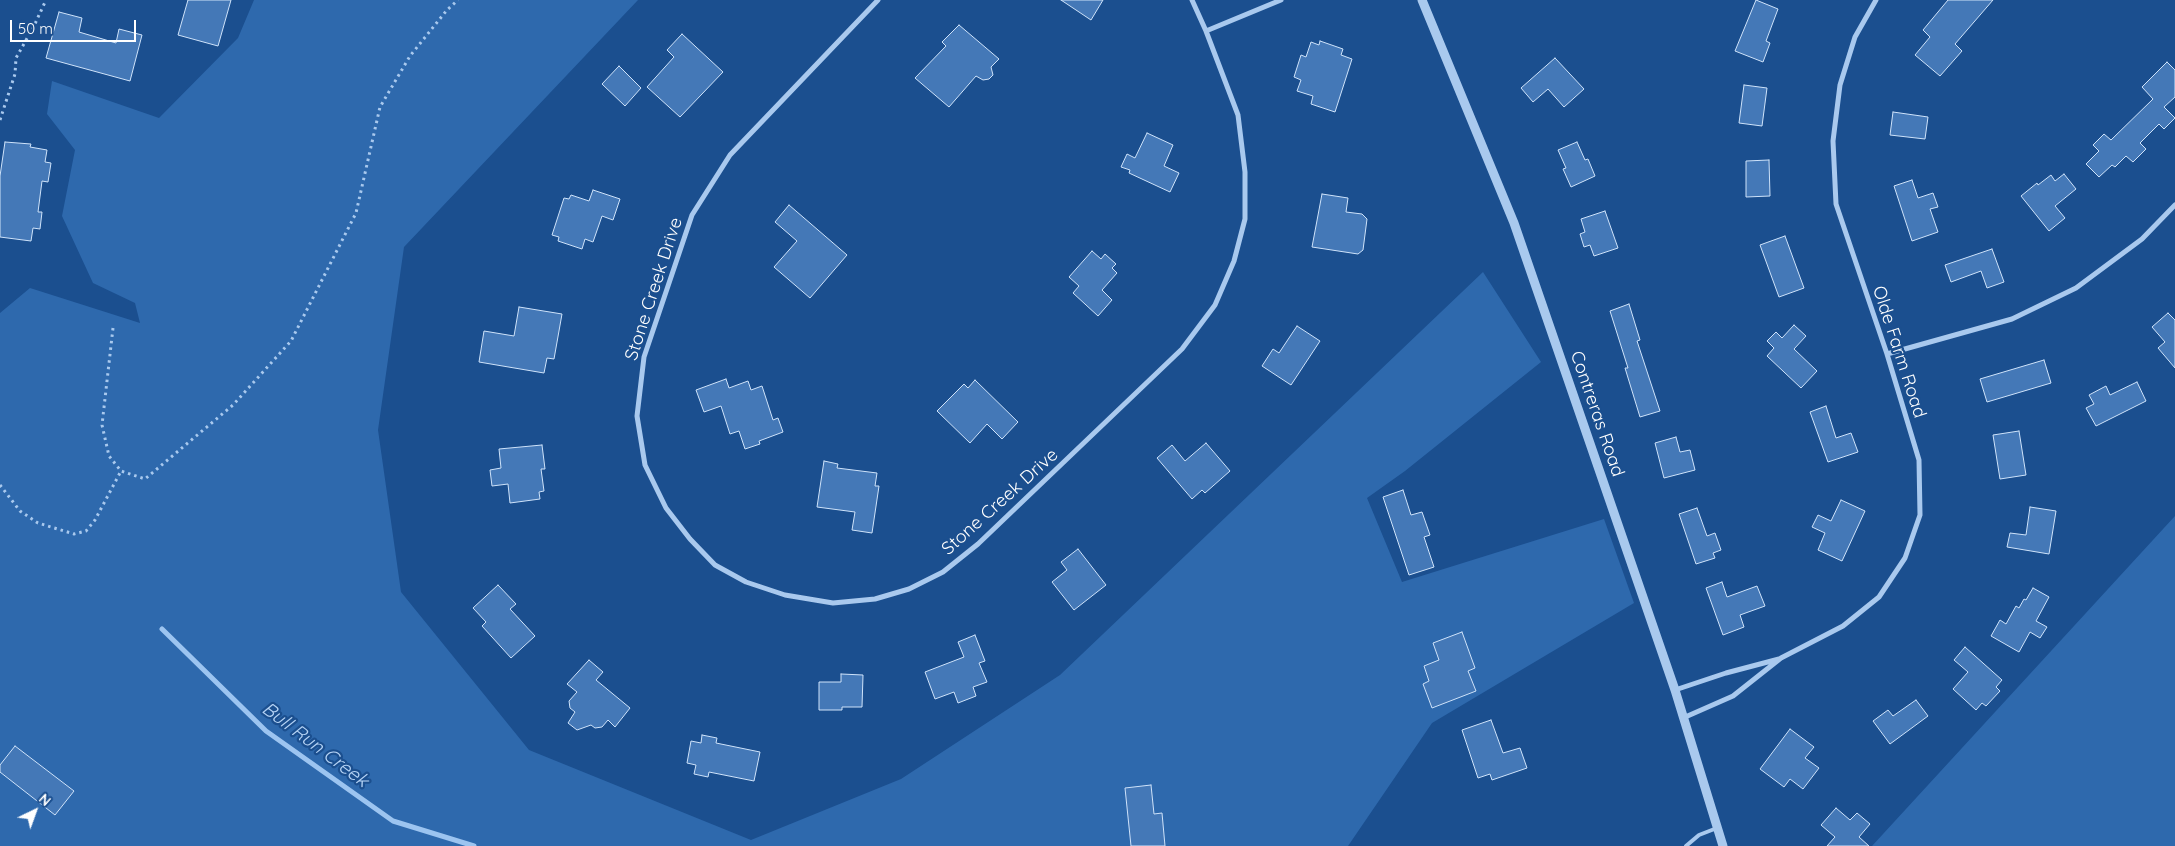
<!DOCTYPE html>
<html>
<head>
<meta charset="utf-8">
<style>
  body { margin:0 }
  #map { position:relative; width:2175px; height:846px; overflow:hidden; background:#1b4f8f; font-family:Quicksand,sans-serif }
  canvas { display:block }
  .north { position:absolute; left:10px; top:786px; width:50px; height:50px; -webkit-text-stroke:4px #1b4f8f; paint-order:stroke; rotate:42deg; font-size:14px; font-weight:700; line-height:20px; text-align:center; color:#fff }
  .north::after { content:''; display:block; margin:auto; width:18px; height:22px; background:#fff; clip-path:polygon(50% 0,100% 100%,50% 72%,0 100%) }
  .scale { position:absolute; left:10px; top:20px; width:126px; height:22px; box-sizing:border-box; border:2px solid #fff; border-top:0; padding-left:6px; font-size:15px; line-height:18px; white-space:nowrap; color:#fff; -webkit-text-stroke:4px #1b4f8f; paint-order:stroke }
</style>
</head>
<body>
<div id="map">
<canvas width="2175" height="846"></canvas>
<div class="north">N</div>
<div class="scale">50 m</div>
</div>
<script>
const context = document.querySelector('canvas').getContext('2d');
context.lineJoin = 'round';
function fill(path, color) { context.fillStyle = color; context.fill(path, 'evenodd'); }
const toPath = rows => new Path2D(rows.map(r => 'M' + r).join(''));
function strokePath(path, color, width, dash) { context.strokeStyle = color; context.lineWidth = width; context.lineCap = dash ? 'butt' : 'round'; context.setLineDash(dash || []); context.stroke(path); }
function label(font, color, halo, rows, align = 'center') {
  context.font = font + ' Quicksand,sans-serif'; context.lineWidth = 4.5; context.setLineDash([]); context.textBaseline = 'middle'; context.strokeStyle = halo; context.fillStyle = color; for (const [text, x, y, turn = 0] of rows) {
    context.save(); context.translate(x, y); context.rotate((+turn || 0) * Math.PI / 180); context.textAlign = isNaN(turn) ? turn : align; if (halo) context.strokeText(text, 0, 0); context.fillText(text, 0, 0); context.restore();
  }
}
fill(toPath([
  [254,0,638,0,404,247,378,430,401,592,529,750,751,840,901,779,1060,675,1483,272,1541,362,1405,471,1367,498,1402,582,1604,519,1634,603,1432,723,1348,846,0,846,0,313,30,288,140,323,135,303,93,283,62,216,75,150,47,114,52,81,159,118,238,38],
  [2175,516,2175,846,1872,846]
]), '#2e69ad');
strokePath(toPath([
  [162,629,266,731,393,821,474,846]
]), '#9cc4f0', 5);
const building = toPath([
  [188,0,231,0,218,46,178,35,188,0],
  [1061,0,1103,0,1091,20,1061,0],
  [1756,0,1778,9,1766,41,1770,43,1763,62,1735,51,1756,0],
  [1948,0,1993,0,1955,44,1962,51,1940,76,1915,55,1930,37,1923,30,1948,0],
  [59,12,82,18,79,32,116,43,119,29,142,35,130,81,46,58,59,12],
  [959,25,999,59,991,67,993,75,989,79,983,80,976,76,949,107,915,78,946,46,942,42,959,25],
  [682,34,723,72,680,117,647,87,674,57,667,50,682,34],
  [1320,41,1343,49,1341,55,1352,59,1335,112,1311,104,1313,96,1297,91,1301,80,1294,77,1301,55,1306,57,1311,42,1319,45,1320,41],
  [1555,58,1584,89,1564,107,1548,89,1533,102,1521,88,1555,58],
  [2167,62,2175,70,2175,97,2164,107,2175,118,2164,129,2159,124,2140,143,2146,149,2133,162,2126,156,2115,167,2112,165,2099,177,2086,164,2099,151,2093,145,2104,134,2111,140,2153,99,2142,87,2167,62],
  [619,66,641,88,625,106,602,84,619,66],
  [1744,85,1767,88,1762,126,1739,123,1744,85],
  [1893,112,1928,117,1925,139,1890,135,1893,112],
  [1147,133,1173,145,1164,166,1179,173,1170,192,1129,173,1130,170,1121,167,1127,154,1135,158,1147,133],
  [5,142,31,144,30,147,47,150,45,162,51,163,48,182,42,181,38,212,42,212,40,229,33,228,31,241,0,237,0,176,5,142],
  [1577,142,1585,160,1588,159,1595,176,1571,187,1563,169,1566,168,1558,150,1577,142],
  [1769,160,1770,196,1746,197,1746,161,1769,160],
  [2064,174,2076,189,2055,206,2065,218,2049,231,2021,196,2037,183,2038,185,2051,175,2055,181,2064,174],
  [1912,180,1918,198,1933,193,1938,207,1930,209,1938,232,1912,241,1894,186,1912,180],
  [593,190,620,199,613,220,602,216,593,242,585,239,582,249,558,241,559,237,552,235,564,198,569,199,571,195,589,201,593,190],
  [1322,194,1348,198,1346,212,1362,214,1367,219,1363,250,1358,254,1312,247,1322,194],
  [789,205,847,255,810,298,774,267,797,241,775,222,789,205],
  [1605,211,1618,248,1594,256,1590,245,1584,247,1580,234,1585,232,1581,219,1605,211],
  [1785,236,1804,288,1779,297,1760,245,1785,236],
  [1992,249,2004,282,1987,288,1981,271,1951,282,1945,265,1992,249],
  [1092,251,1101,259,1105,254,1116,264,1112,268,1117,273,1102,290,1112,300,1098,316,1073,293,1079,286,1069,277,1092,251],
  [1629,304,1640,340,1637,341,1660,411,1640,417,1625,368,1628,368,1610,311,1629,304],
  [519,307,562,314,554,359,547,358,544,373,479,362,484,331,514,336,519,307],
  [2168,313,2175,320,2175,368,2158,348,2165,342,2152,327,2168,313],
  [1794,325,1806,336,1794,349,1817,371,1801,388,1767,356,1774,348,1767,341,1776,332,1782,338,1794,325],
  [1297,326,1320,341,1291,385,1262,366,1273,349,1279,353,1297,326],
  [2044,360,2051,383,1987,402,1980,379,2044,360],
  [726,379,729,388,748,381,751,390,762,386,773,420,778,418,783,432,759,441,760,444,745,449,739,431,730,434,721,406,704,412,696,390,726,379],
  [975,380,1018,422,1002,439,987,424,970,443,937,411,964,384,968,388,975,380],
  [2137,382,2146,401,2096,426,2086,408,2094,404,2089,395,2106,386,2110,395,2137,382],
  [1826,406,1836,438,1851,433,1858,452,1828,462,1810,412,1826,406],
  [2019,431,2026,475,2000,479,1993,435,2019,431],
  [1676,437,1680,452,1690,450,1695,470,1664,478,1655,443,1676,437],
  [1206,443,1230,471,1205,493,1202,490,1192,499,1157,458,1172,445,1185,461,1206,443],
  [542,445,545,469,541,469,544,491,539,492,540,499,510,503,508,484,492,486,490,470,501,468,499,449,542,445],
  [824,461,838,464,837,468,877,473,875,486,879,486,872,533,852,530,855,512,817,507,824,461],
  [1403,490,1411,515,1422,512,1430,535,1424,537,1434,567,1409,575,1383,497,1403,490],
  [1841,500,1865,511,1842,561,1818,550,1825,533,1812,527,1818,515,1831,521,1841,500],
  [2030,507,2056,511,2049,554,2007,547,2010,533,2026,535,2030,507],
  [1697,508,1707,536,1715,533,1721,550,1713,553,1715,558,1696,564,1679,514,1697,508],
  [1078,549,1106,585,1074,610,1052,582,1067,570,1061,562,1078,549],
  [1722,582,1727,597,1757,586,1765,606,1740,615,1744,627,1723,635,1706,588,1722,582],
  [498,585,516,604,510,609,535,636,511,658,482,626,486,622,473,608,498,585],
  [2033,588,2049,597,2036,621,2047,627,2040,638,2030,632,2019,652,1991,636,2000,620,2006,624,2016,606,2019,608,2024,599,2026,600,2033,588],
  [1462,632,1475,668,1468,671,1476,691,1432,708,1423,684,1429,681,1424,666,1439,660,1433,643,1462,632],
  [975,635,985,661,979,663,987,682,973,687,976,696,958,703,954,692,935,699,925,672,964,657,958,642,975,635],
  [1965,647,2002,680,1996,687,2000,691,1986,706,1982,703,1976,710,1953,689,1968,672,1954,660,1965,647],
  [589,660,603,672,596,680,630,708,615,727,608,720,602,727,595,728,591,725,577,730,568,723,575,712,570,708,569,701,577,692,567,684,589,660],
  [841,674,863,675,862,707,842,707,842,710,819,710,819,682,841,682,841,674],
  [1916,700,1928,716,1890,744,1873,721,1888,710,1893,716,1916,700],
  [1491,720,1503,753,1520,748,1527,768,1492,780,1490,774,1478,778,1462,730,1491,720],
  [1790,729,1814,747,1805,758,1819,768,1803,789,1790,779,1784,787,1760,769,1790,729],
  [702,735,717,738,716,743,760,752,754,781,709,772,708,777,694,774,696,765,687,763,691,741,701,743,702,735],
  [15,746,74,791,55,815,0,772,0,765,15,746],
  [1151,785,1154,814,1162,813,1165,846,1131,846,1125,788,1151,785],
  [1836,808,1850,820,1857,813,1870,824,1859,837,1869,846,1827,846,1835,837,1821,825,1836,808]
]);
fill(building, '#4478b7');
strokePath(building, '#cfe3fa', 1);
strokePath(toPath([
  [0,120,15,74,16,58,34,26,46,0],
  [113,328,102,425,109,456,121,471,145,479,233,405,291,341,356,213,380,107,410,56,447,10,458,0],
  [0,485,20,511,38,523,74,534,86,531,95,520,121,471]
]), '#a9c9ee', 3, [2.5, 4]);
strokePath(toPath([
  [1686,846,1699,835,1717,828]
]), '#a9c9ee', 4);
strokePath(toPath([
  [878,0,730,155,692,215,644,357,637,416,645,465,666,508,690,539,715,565,746,582,785,595,833,603,875,599,909,589,943,572,978,544,1182,349,1215,305,1234,261,1245,219,1245,172,1238,115,1206,31,1192,0],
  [1206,31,1281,0],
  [1887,354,2012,319,2076,288,2142,239,2175,205],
  [1675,690,1726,673,1779,659],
  [1683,718,1733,696,1781,658,1843,626,1879,597,1905,558,1920,515,1919,460,1887,354,1836,204,1833,141,1840,85,1855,37,1876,0]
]), '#a9c9ee', 5);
strokePath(toPath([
  [1422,0,1514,223,1675,690,1723,846]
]), '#a9c9ee', 9);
label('18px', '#fff', '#1b4f8f', [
  ["Stone Creek Drive",654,289,-72],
  ["Olde Farm Road",1899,352,72],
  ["Contreras Road",1597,414,71],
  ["Stone Creek Drive",1000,502,-42]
]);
label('italic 19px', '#b5d3f5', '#1b4f8f', [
  ["Bull Run Creek",315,745,37]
]);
</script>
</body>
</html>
